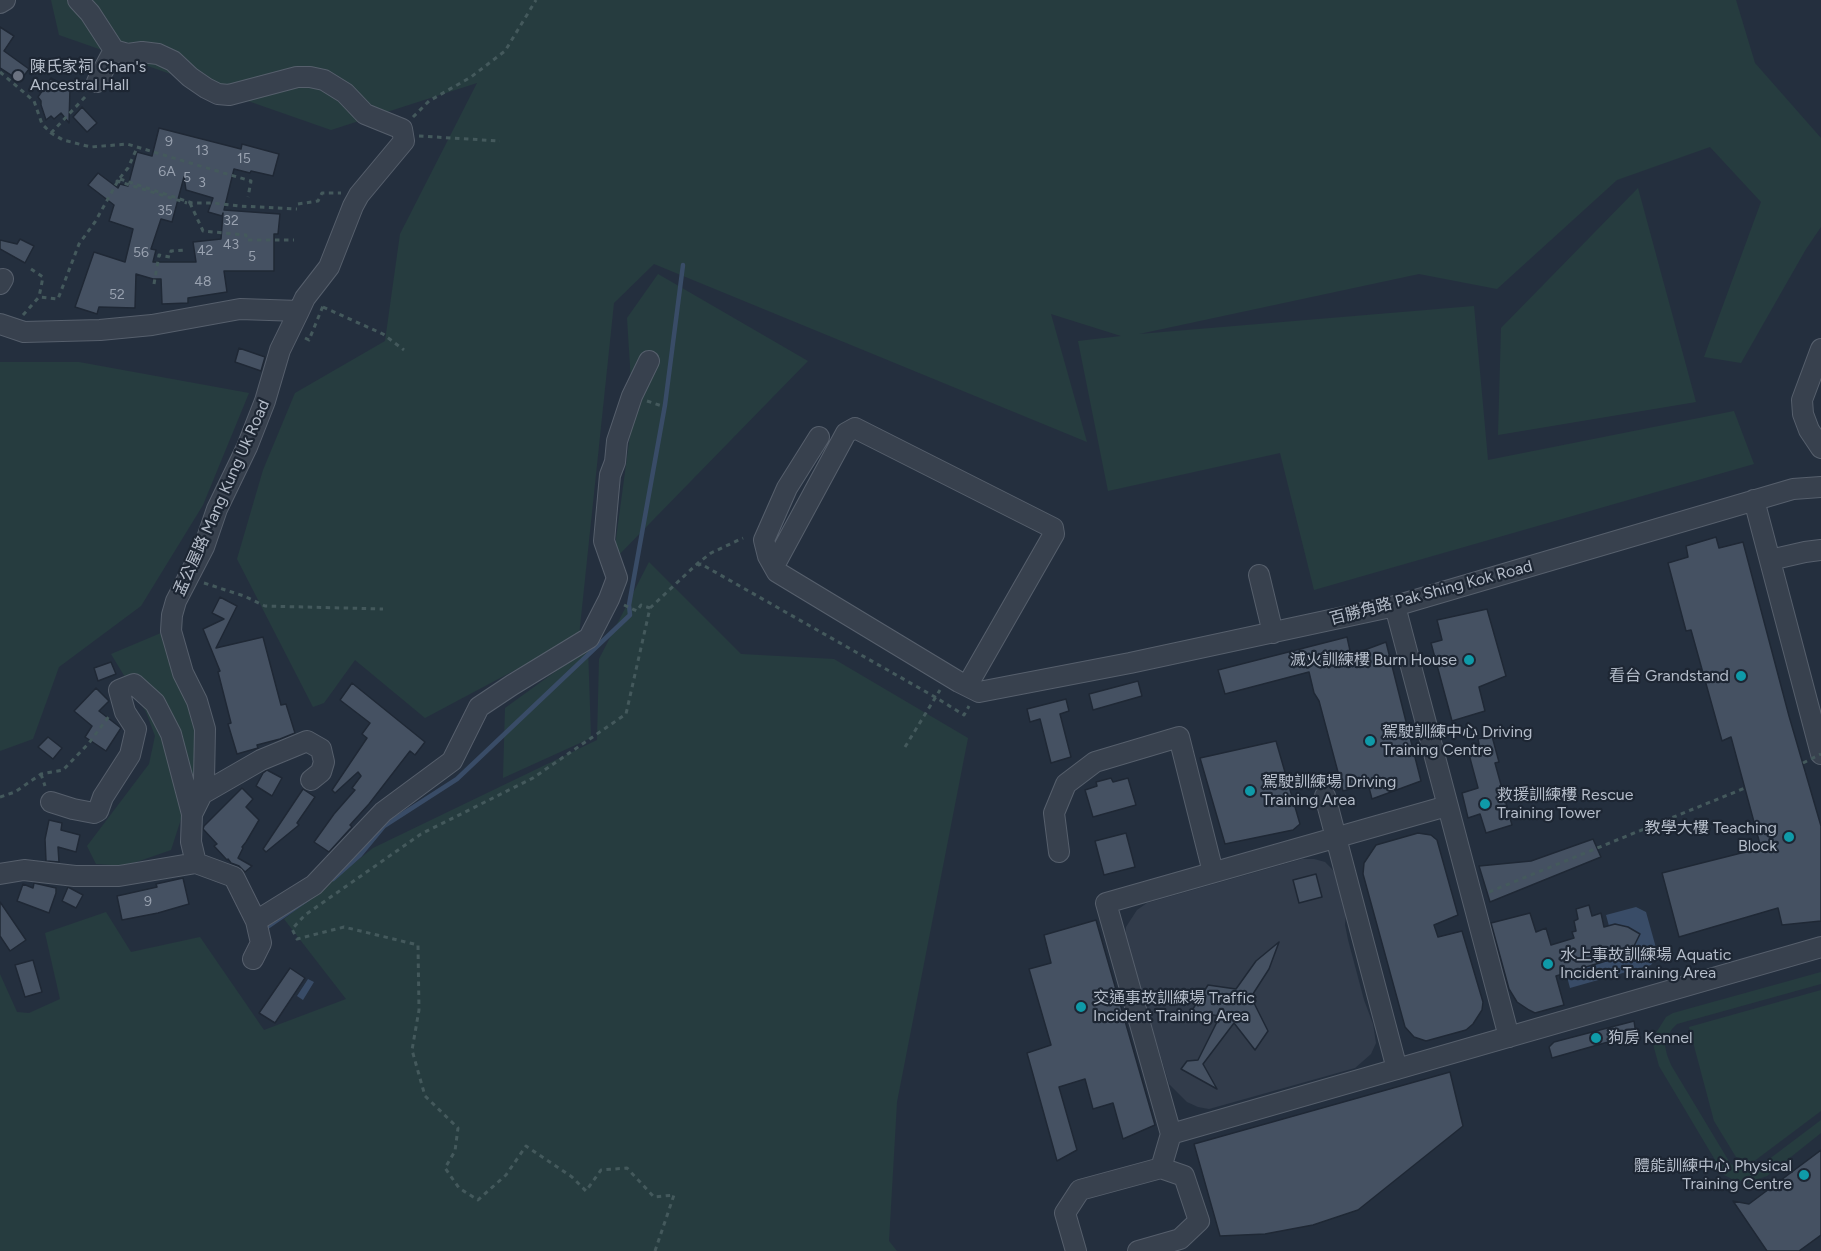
<!DOCTYPE html>
<html>
<head>
<meta charset="utf-8">
<style>
  body { margin:0 }
  canvas { display:block; background:#242f3e }
</style>
</head>
<body>
<canvas width="1821" height="1251"></canvas>
<script>
const context = document.querySelector('canvas').getContext('2d');
context.lineJoin = 'round';
function fill(path, color) { context.fillStyle = color; context.fill(path, 'evenodd'); }
const toPath = rows => new Path2D(rows.map(r => 'M' + r).join(''));
function strokePath(path, color, width, dash) { context.strokeStyle = color; context.lineWidth = width; context.lineCap = dash ? 'butt' : 'round'; context.setLineDash(dash || []); context.stroke(path); }
function label(font, color, halo, rows, align = 'center') {
  context.font = font + ' Figtree,"Noto Sans TC",sans-serif'; context.lineWidth = 4.5; context.setLineDash([]); context.textBaseline = 'middle'; context.strokeStyle = halo; context.fillStyle = color; for (const [text, x, y, turn = 0] of rows) {
    context.save(); context.translate(x, y); context.rotate((+turn || 0) * Math.PI / 180); context.textAlign = isNaN(turn) ? turn : align; if (halo) context.strokeText(text, 0, 0); context.fillText(text, 0, 0); context.restore();
  }
}
fill(toPath([
  [1302,859,1314,859,1325,862,1332,869,1339,879,1346,913,1345,925,1348,940,1364,1000,1373,1024,1376,1043,1371,1054,1355,1068,1209,1109,1198,1107,1187,1102,1169,1084,1125,938,1126,927,1137,910,1147,903]
]), '#323c4b');
fill(toPath([
  [51,0,1736,0,1755,63,1821,138,1821,227,1806,249,1741,363,1704,357,1761,202,1710,147,1617,180,1497,289,1419,274,1139,334,1474,306,1488,460,1734,411,1754,464,1314,590,1280,453,1108,491,1078,341,1121,336,1051,314,1087,442,654,264,614,303,579,636,425,718,355,660,324,703,313,707,237,559,263,470,295,393,385,341,400,234,477,83,331,130,59,35],
  [1638,188,1696,402,1498,435,1501,328],
  [658,274,808,361,613,561,633,413,627,318],
  [0,362,79,362,249,393,203,505,141,606,59,667,33,739,0,751],
  [649,562,741,654,834,659,968,738,897,1102,889,1241,897,1251,0,1251,0,974,17,1012,29,1013,60,999,45,933,106,912,131,952,200,937,264,1030,346,999,284,919,373,848,597,740,599,659],
  [161,633,189,702,200,738,192,785,171,850,125,866,96,864,87,846,149,764,155,736,146,712,111,654],
  [588,648,591,738,503,778,505,708],
  [1821,972,1821,984,1677,1024,1672,1029,1668,1036,1665,1046,1667,1055,1671,1065,1730,1163,1735,1167,1742,1170,1750,1170,1760,1166,1821,1120,1821,1133,1767,1176,1748,1183,1732,1179,1724,1175,1659,1066,1653,1044,1656,1033,1666,1017,1673,1013],
  [1821,990,1821,1111,1753,1162,1736,1157,1714,1121,1689,1027]
]), '#263c3f');
fill(toPath([
  [1636,907,1646,912,1658,955,1651,965,1570,988,1566,973,1609,926,1606,915],
  [308,979,314,982,303,1000,297,996]
]), '#394c67');
strokePath(toPath([
  [333,879,360,855,384,826,457,779,630,615,629,605,665,405,683,265],
  [263,930,308,899]
]), '#394c67', 4.5);
const building = toPath([
  [0,27,14,36,4,51,29,69,20,81,0,68,0,27],
  [51,78,70,89,69,123,61,113,54,119,51,116,46,120,41,105,41,101,38,97,51,78],
  [82,107,97,123,87,132,73,117,82,107],
  [159,128,241,149,242,144,279,154,273,176,251,171,250,173,234,169,224,210,280,214,278,234,274,234,274,271,224,271,227,292,188,298,188,303,162,304,161,279,153,279,136,274,135,308,99,307,97,314,75,307,94,252,125,262,133,229,109,221,114,205,88,185,98,173,118,188,120,184,128,186,137,152,152,156,159,128],
  [184,177,186,190,213,198,208,212,222,216,223,213,221,239,193,242,196,262,153,262,156,250,151,249,161,219,172,222,184,177],
  [20,239,34,246,25,263,0,249,0,240,17,244,20,239],
  [239,348,265,357,261,371,235,362,239,348],
  [1716,537,1719,548,1743,542,1789,716,1821,826,1821,921,1782,925,1778,908,1679,937,1662,873,1761,848,1731,737,1722,741,1691,630,1686,631,1668,563,1688,557,1686,546,1716,537],
  [220,597,237,606,216,648,263,637,281,705,286,704,295,733,280,739,257,745,258,748,237,754,228,724,231,723,218,672,220,671,203,629,224,619,212,613,220,597],
  [1487,609,1506,676,1479,687,1485,711,1452,721,1431,643,1442,640,1437,620,1487,609],
  [1347,637,1351,655,1386,642,1421,781,1372,799,1368,784,1343,791,1319,701,1314,693,1309,672,1225,694,1218,670,1347,637],
  [111,662,116,674,98,681,94,668,111,662],
  [1138,681,1142,696,1093,710,1089,694,1138,681],
  [352,683,425,742,415,755,410,751,369,804,350,825,352,827,349,830,329,852,314,842,334,814,355,790,352,788,361,776,358,772,335,793,332,790,367,738,362,734,370,723,340,700,352,683],
  [96,688,109,701,99,711,121,728,106,751,85,737,92,726,74,711,96,688],
  [1066,699,1069,711,1060,714,1071,757,1051,763,1040,719,1030,722,1027,709,1066,699],
  [1492,736,1499,762,1495,763,1512,825,1486,833,1480,814,1468,818,1462,793,1478,788,1467,747,1479,744,1478,739,1492,736],
  [48,737,62,748,53,759,38,747,48,737],
  [1276,741,1300,824,1293,830,1225,844,1200,758,1276,741],
  [267,770,282,778,272,796,256,786,263,773,267,770],
  [1111,778,1113,782,1128,778,1136,805,1093,817,1085,790,1097,786,1096,782,1111,778],
  [242,788,253,799,246,807,259,820,246,842,242,847,243,848,238,858,252,866,245,872,239,866,231,863,228,859,227,860,214,846,217,844,203,829,204,826,242,788],
  [303,789,315,797,297,823,299,825,266,852,263,849,303,789],
  [49,820,62,823,61,830,80,835,76,852,58,847,59,862,46,861,45,839,49,820],
  [1126,833,1135,867,1104,875,1095,841,1126,833],
  [1418,833,1431,835,1437,840,1458,915,1434,925,1438,937,1462,931,1483,1002,1482,1010,1473,1024,1466,1030,1426,1041,1414,1037,1405,1027,1363,874,1364,863,1376,845,1418,833],
  [1593,839,1601,857,1490,902,1479,866,1531,861,1593,839],
  [1316,874,1322,897,1299,903,1293,880,1316,874],
  [183,878,189,904,158,913,122,920,117,896,157,887,156,884,183,878],
  [34,883,56,888,56,893,49,913,17,901,23,884,33,888,34,883],
  [68,887,83,895,76,908,62,901,68,887],
  [0,902,26,940,10,951,0,936,0,902],
  [1589,905,1592,916,1601,913,1604,927,1615,924,1628,927,1640,934,1634,946,1626,955,1556,976,1564,1005,1535,1013,1529,1010,1517,1002,1509,989,1491,923,1530,913,1536,932,1546,928,1551,945,1574,938,1572,932,1576,931,1574,921,1578,919,1576,909,1589,905],
  [1096,920,1155,1125,1123,1139,1113,1103,1093,1109,1085,1079,1059,1087,1077,1150,1057,1161,1027,1053,1051,1045,1029,969,1051,963,1044,935,1096,920],
  [1279,942,1269,969,1251,997,1268,1031,1255,1050,1234,1023,1203,1064,1217,1089,1181,1069,1187,1061,1198,1060,1220,1016,1191,1012,1208,985,1236,989,1256,961,1279,942],
  [33,960,42,992,25,997,15,965,33,960],
  [290,968,305,978,275,1023,259,1013,290,968],
  [1634,1021,1636,1034,1552,1058,1549,1047,1554,1042,1634,1021],
  [1450,1072,1463,1126,1358,1210,1313,1225,1265,1234,1220,1236,1194,1144,1450,1072],
  [1821,1150,1821,1235,1799,1251,1767,1251,1733,1201,1749,1204,1821,1150]
]);
fill(building, '#455162');
strokePath(building, '#1f2835', 1.5);
const minor = toPath([
  [78,0,90,13,114,50,128,54,142,52,158,54,173,61,190,77,206,88,218,94,229,95,297,77,310,77,324,80,345,93,365,114,402,129,404,141,359,195,353,206,329,267,305,298,299,311,280,350,265,401,247,447,217,509,204,547,176,601,172,615,171,631,183,673,197,701,205,729,204,779,201,796,192,814,191,842,196,863],
  [0,3,5,0],
  [97,82,114,50],
  [0,284,3,279],
  [0,324,24,332,100,330,152,325,240,309,299,311],
  [1821,349,1802,400,1803,414,1809,430,1821,448],
  [819,437,787,488,764,540,768,556,777,572,959,682,979,692,1130,663,1395,606,1793,489,1821,487],
  [1754,500,1821,754],
  [1770,560,1805,552,1821,550],
  [774,566,846,433,855,428,1053,528,1054,534,967,686],
  [1259,575,1273,633],
  [1395,606,1509,1037],
  [202,794,261,760,307,741,321,749,324,762,321,772,311,780],
  [1325,796,1397,1069],
  [51,802,73,809,94,813,98,811,103,797,130,755,136,729,125,712,119,690,134,684,155,703,171,734,192,814],
  [1447,806,1106,903,1171,1134,1821,947],
  [1059,852,1054,813,1066,784,1095,762,1179,737,1213,872],
  [196,863,234,877,256,921,261,943,253,959],
  [0,874,24,870,75,876,119,876,196,863],
  [256,921,314,885,383,812,452,761,479,707,512,685,589,638,609,599,617,578,604,541,610,475,615,462,617,441,632,396,649,361],
  [1161,1168,1171,1134],
  [1076,1251,1065,1213,1080,1190,1161,1168,1184,1176,1199,1221,1180,1239,1138,1251]
]);
strokePath(minor, '#565f6c', 22);
strokePath(toPath([
  [0,72,34,101,42,124,51,133,63,140,91,147,127,144,227,174,251,181,248,197],
  [413,117,429,101,471,77,505,51,536,0],
  [51,133,87,95],
  [419,136,500,141],
  [120,179,192,203,214,203,239,206,297,209],
  [117,182,117,181,187,203],
  [190,203,203,231,246,235,246,240,294,240],
  [298,204,318,201,322,193,341,193],
  [31,269,43,277,39,297],
  [154,284,159,255,170,257,171,251,185,250],
  [323,307,383,334,404,350],
  [23,315,39,297,58,299,79,244,95,222,119,179,128,168,137,148],
  [305,338,309,340,323,306],
  [647,401,662,406],
  [698,563,699,565,701,564,935,697,964,715,969,706],
  [204,583,244,596,265,606,383,609],
  [624,605,637,611,641,605,650,608],
  [905,747,940,690],
  [41,774,45,786],
  [0,797,15,792,41,774,63,770,89,743,110,715],
  [1489,892,1745,788],
  [655,1251,674,1195,654,1197,627,1168,601,1170,586,1191,572,1177,526,1146,506,1175,478,1200,459,1188,445,1168,455,1151,458,1128,425,1096,412,1050,419,1010,418,945,344,927,297,939,292,929,305,915,421,834,533,778,626,714,650,608,698,563,711,553,743,538]
]), '#44595c', 3, [4.5, 4.5]);
strokePath(minor, '#38414e', 20);
strokePath(toPath([
  [1803,763,1821,754]
]), '#44595c', 3, [4.5, 4.5]);
for (const [x, y, r, color] of [
  [18,76,6,"#6b7280"],
  [1469,660,6,"#0f9aa8"],
  [1741,676,6,"#0f9aa8"],
  [1370,741,6,"#0f9aa8"],
  [1250,791,6,"#0f9aa8"],
  [1485,804,6,"#0f9aa8"],
  [1789,837,6,"#0f9aa8"],
  [1548,964,6,"#0f9aa8"],
  [1081,1007,6,"#0f9aa8"],
  [1596,1038,6,"#0f9aa8"],
  [1804,1175,6,"#0f9aa8"]
]) { const dot = new Path2D(); dot.arc(x, y, r, 0, 2 * Math.PI); context.fillStyle = color; context.fill(dot); strokePath(dot, '#1d2633', 2); }
label('14px', '#98a1af', null, [
  ["9",169,142],
  ["13",202,151],
  ["15",244,159],
  ["6A",167,172],
  ["5",187,178],
  ["3",202,183],
  ["35",165,211],
  ["32",231,221],
  ["43",231,245],
  ["42",205,251],
  ["56",141,253],
  ["5",252,257],
  ["48",203,282],
  ["52",117,295],
  ["9",148,902]
]);
label('16px', '#b4bcc9', '#1d2633', [
  ["陳氏家祠 Chan's",30,67],
  ["Ancestral Hall",30,85],
  ["滅火訓練樓 Burn House",1457,660,"right"],
  ["看台 Grandstand",1729,676,"right"],
  ["駕駛訓練中心 Driving",1382,732],
  ["Training Centre",1382,750],
  ["駕駛訓練場 Driving",1262,782],
  ["Training Area",1262,800],
  ["救援訓練樓 Rescue",1497,795],
  ["Training Tower",1497,813],
  ["教學大樓 Teaching",1777,828,"right"],
  ["Block",1777,846,"right"],
  ["水上事故訓練場 Aquatic",1560,955],
  ["Incident Training Area",1560,973],
  ["交通事故訓練場 Traffic",1093,998],
  ["Incident Training Area",1093,1016],
  ["狗房 Kennel",1608,1038],
  ["體能訓練中心 Physical",1792,1166,"right"],
  ["Training Centre",1792,1184,"right"]
], 'left');
label('16px', '#b4bcc9', '#1d2633', [
  ["孟公屋路 Mang Kung Uk Road",222,498,-66],
  ["百勝角路 Pak Shing Kok Road",1431,593,-15]
]);
</script>
</body>
</html>
